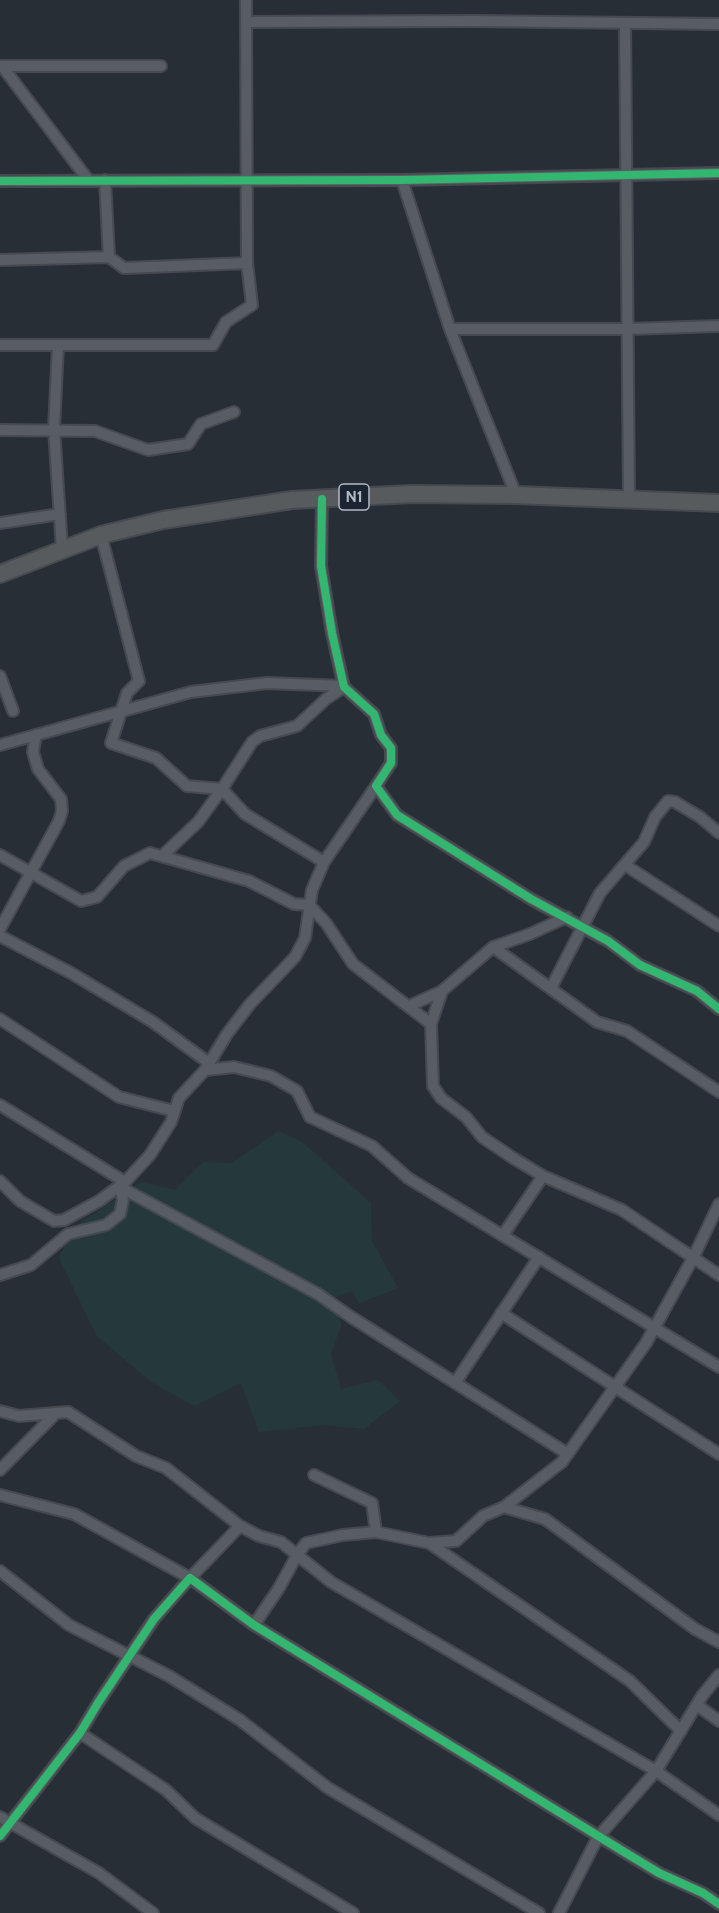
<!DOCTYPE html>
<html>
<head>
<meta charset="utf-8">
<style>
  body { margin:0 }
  canvas { display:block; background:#282e35 }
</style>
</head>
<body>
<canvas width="719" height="1913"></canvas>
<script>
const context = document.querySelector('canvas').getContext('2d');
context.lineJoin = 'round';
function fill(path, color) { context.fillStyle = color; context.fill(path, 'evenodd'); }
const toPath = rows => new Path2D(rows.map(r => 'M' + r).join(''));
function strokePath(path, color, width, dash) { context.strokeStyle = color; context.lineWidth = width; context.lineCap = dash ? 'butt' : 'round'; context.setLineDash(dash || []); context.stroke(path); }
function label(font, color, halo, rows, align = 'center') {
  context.font = font + ' Cabin,sans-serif'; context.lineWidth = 5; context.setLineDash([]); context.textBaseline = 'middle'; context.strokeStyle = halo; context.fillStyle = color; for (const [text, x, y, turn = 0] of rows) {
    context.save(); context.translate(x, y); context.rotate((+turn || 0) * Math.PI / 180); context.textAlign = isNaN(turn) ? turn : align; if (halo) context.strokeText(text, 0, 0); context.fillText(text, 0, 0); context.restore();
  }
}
fill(toPath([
  [278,1131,302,1142,371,1203,372,1241,398,1288,359,1303,352,1291,336,1297,341,1325,331,1354,341,1389,378,1380,400,1401,364,1429,324,1425,259,1432,241,1383,194,1406,151,1382,96,1335,59,1258,74,1227,141,1182,175,1190,203,1162,232,1163]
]), '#25383b');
const minor = toPath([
  [246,22,472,21,719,24],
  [625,23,629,500],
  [0,66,161,66],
  [2,66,89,181],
  [105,180,109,257],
  [402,180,450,329,516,495],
  [0,181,402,180,719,173],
  [0,260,109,257,124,268,247,263],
  [450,329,628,329,719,326],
  [0,345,213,345,226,322,252,305,247,263,246,0],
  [58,345,54,429,62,549],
  [0,430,95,431,148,450,188,444,201,424,234,412],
  [322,499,321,566,332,633,344,687,374,714,381,735,391,748,391,763,376,786,397,815,531,899,608,941,640,965,697,991,719,1009],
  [0,523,60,514],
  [101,535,139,681,127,693,111,743,156,758,187,786,222,789,252,742,260,736,297,726,326,699,344,687],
  [0,676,13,711],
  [0,745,191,692,267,683,344,686],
  [0,855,81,901,97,897,124,866,150,853,249,881,294,904,309,905,326,923,353,964,431,1024],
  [163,855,198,822,222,789,245,814,324,862],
  [625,865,719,926],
  [0,929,59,821,62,811,61,799,38,769,33,752,36,735],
  [0,936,71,973,153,1022,209,1063],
  [493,947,597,1022,627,1031,719,1092],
  [551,988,600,893,644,842,655,817,668,801,675,802,700,817,719,833],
  [442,991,431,1024,433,1086,441,1098,466,1117,482,1137,513,1158,543,1176,622,1210,719,1275],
  [409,1006,442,991,493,947,530,934,567,917],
  [0,1019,119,1097,174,1111],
  [205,1070,234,1067,271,1076,297,1091,310,1117,372,1146,408,1178,719,1367],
  [0,1105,125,1182],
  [0,1181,20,1201,54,1221,64,1220,99,1201,125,1182,150,1155,171,1122,179,1098,205,1070,227,1034,250,1004,295,957,305,938,312,890,324,862,376,786],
  [120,1187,318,1294,351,1317,568,1454],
  [503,1235,543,1176],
  [0,1275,31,1265,68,1234,106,1225,120,1214,123,1200,120,1187],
  [501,1313,719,1454],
  [455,1383,539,1257],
  [0,1411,19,1416,68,1412,136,1456,166,1468,240,1526,259,1536,281,1542,331,1582,656,1771,719,1815],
  [0,1470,56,1413],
  [314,1475,372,1503,376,1532,429,1543,456,1541,483,1516,504,1507,562,1462,646,1343,693,1258,719,1204],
  [0,1495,74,1514,190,1578,240,1526],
  [504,1507,545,1519,695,1629,719,1642],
  [429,1543,630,1681,681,1731],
  [0,1571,69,1625,169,1676,240,1720,328,1788,539,1913],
  [254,1625,279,1588,297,1555,306,1543,343,1535,376,1532],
  [697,1705,719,1721],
  [80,1733,166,1790,195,1818,353,1913],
  [0,1817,99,1873,153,1913],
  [0,1836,80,1733,98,1703,154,1619,190,1578,254,1625,621,1850,659,1873,703,1893,719,1904],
  [559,1913,598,1837,656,1771,702,1696,719,1675]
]);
const highway = toPath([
  [0,574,101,535,163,520,292,500,412,494,516,495,719,503]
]);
strokePath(minor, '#464a50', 14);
strokePath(highway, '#454a51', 20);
strokePath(minor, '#585c63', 10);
strokePath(highway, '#585b5d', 16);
strokePath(toPath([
  [0,181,402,180,719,173],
  [322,499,321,566,332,633,344,687,374,714,381,735,391,748,391,763,376,786,397,815,531,899,608,941,640,965,697,991,719,1009],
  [0,1836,80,1733,98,1703,154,1619,190,1578,254,1625,621,1850,659,1873,703,1893,719,1904]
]), '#33b770', 8);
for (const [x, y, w] of [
  [354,497,30]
]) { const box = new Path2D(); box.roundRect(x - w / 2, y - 13, w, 26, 4.5); context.fillStyle = '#1b2430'; context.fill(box); strokePath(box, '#b1bac7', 1.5); }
label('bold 16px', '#b1bac7', null, [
  ["N1",354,497]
]);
</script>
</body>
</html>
